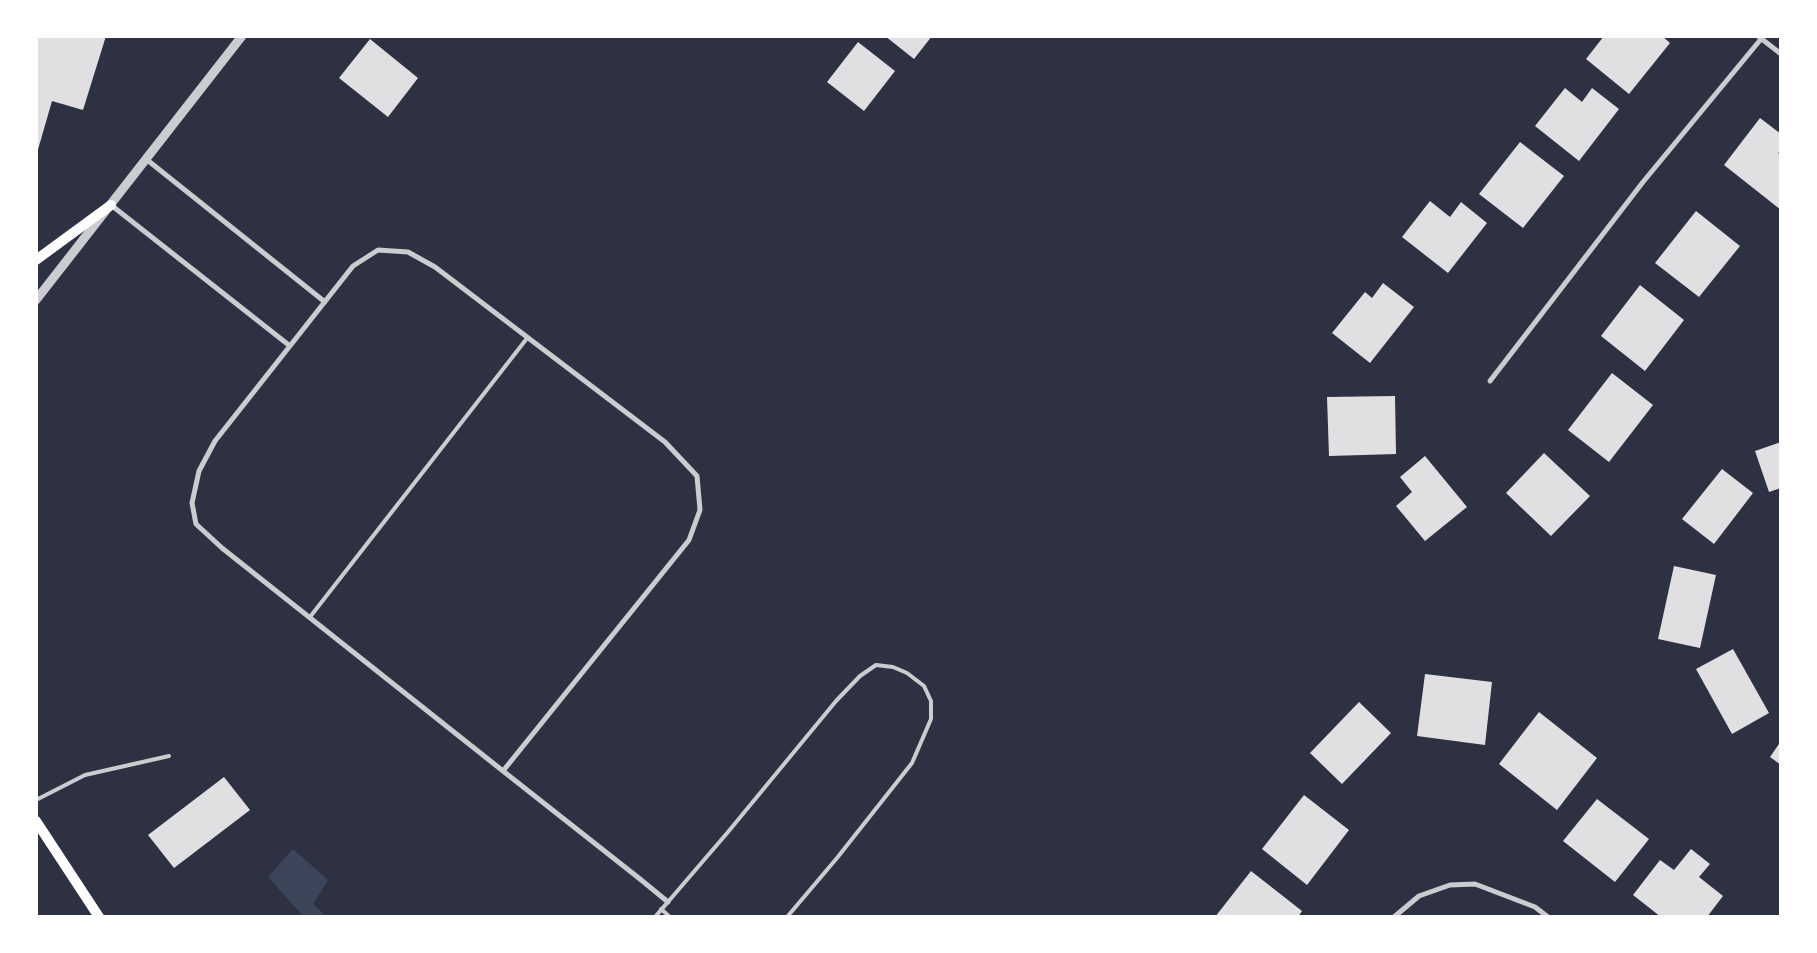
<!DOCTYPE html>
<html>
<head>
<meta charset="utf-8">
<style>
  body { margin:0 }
  #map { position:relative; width:1817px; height:953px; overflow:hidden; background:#2d3142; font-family:"Roboto Serif",serif }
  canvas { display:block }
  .frame { position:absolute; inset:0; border:38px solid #fff; pointer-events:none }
</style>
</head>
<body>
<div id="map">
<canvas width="1817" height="953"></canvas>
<div class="frame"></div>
</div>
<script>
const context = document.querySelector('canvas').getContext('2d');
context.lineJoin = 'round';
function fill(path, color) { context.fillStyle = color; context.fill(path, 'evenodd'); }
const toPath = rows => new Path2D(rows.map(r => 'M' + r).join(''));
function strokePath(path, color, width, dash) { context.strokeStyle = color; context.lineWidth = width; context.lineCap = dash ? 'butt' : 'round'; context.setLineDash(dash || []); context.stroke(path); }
fill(toPath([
  [293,849,328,880,313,904,327,917,304,917,268,877]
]), '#3c4559');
fill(toPath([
  [36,36,106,36,83,110,52,101,37,153],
  [885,36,932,36,914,59],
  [1604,36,1662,36,1670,43,1629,94,1586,59],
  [370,39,418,78,388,117,339,78],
  [858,42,895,71,864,111,827,82],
  [1565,88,1582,102,1592,88,1619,109,1579,161,1535,126],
  [1760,118,1781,134,1781,150,1778,153,1781,155,1781,210,1724,165],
  [1520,142,1564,176,1523,228,1479,194],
  [1430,201,1450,217,1461,202,1487,223,1448,273,1402,237],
  [1696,211,1740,246,1699,297,1655,263],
  [1383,283,1414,307,1370,363,1332,333,1365,292,1372,298],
  [1640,285,1684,320,1645,371,1601,336],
  [1612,373,1653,405,1609,462,1568,430],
  [1395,396,1396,454,1329,456,1327,397],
  [1781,442,1781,488,1769,492,1755,451],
  [1544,453,1590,496,1551,536,1506,493],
  [1425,456,1467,507,1425,541,1396,506,1412,492,1400,477],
  [1722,469,1753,493,1714,544,1682,519],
  [1674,566,1716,575,1700,648,1658,639],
  [1733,649,1769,713,1732,734,1696,669],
  [1425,674,1492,682,1485,745,1417,736],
  [1359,702,1391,733,1342,784,1310,753],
  [1539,712,1597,758,1557,810,1499,764],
  [1781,741,1781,765,1770,757],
  [224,777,250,810,174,868,148,835],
  [1304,795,1349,830,1307,885,1262,849],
  [1597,799,1649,839,1615,882,1563,841],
  [1691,849,1710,864,1699,877,1723,896,1707,917,1661,917,1633,895,1660,860,1674,870],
  [1251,871,1302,911,1298,917,1215,917]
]), '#e0e0e3');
strokePath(toPath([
  [310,617,528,337],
  [36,800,85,775,169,756],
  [661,909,670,917],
  [655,917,728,832,836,701,860,676,876,665,893,667,907,673,924,686,931,701,931,719,912,763,837,858,787,917]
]), '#caccd0', 4);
strokePath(toPath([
  [1758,36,1781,54],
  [146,159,325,302],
  [111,205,290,346],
  [1490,381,1643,182,1761,39],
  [503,771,689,540,700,510,697,476,665,442,435,267,408,252,378,250,353,266,215,441,199,471,192,503,196,524,222,548,503,771,640,879,668,902],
  [1394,917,1419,896,1450,885,1475,884,1535,907,1548,917]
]), '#caccd0', 5);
strokePath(toPath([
  [36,300,242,36]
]), '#caccd0', 9);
strokePath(toPath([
  [36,260,111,205],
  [36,821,99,917]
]), '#fff', 10);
</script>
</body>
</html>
